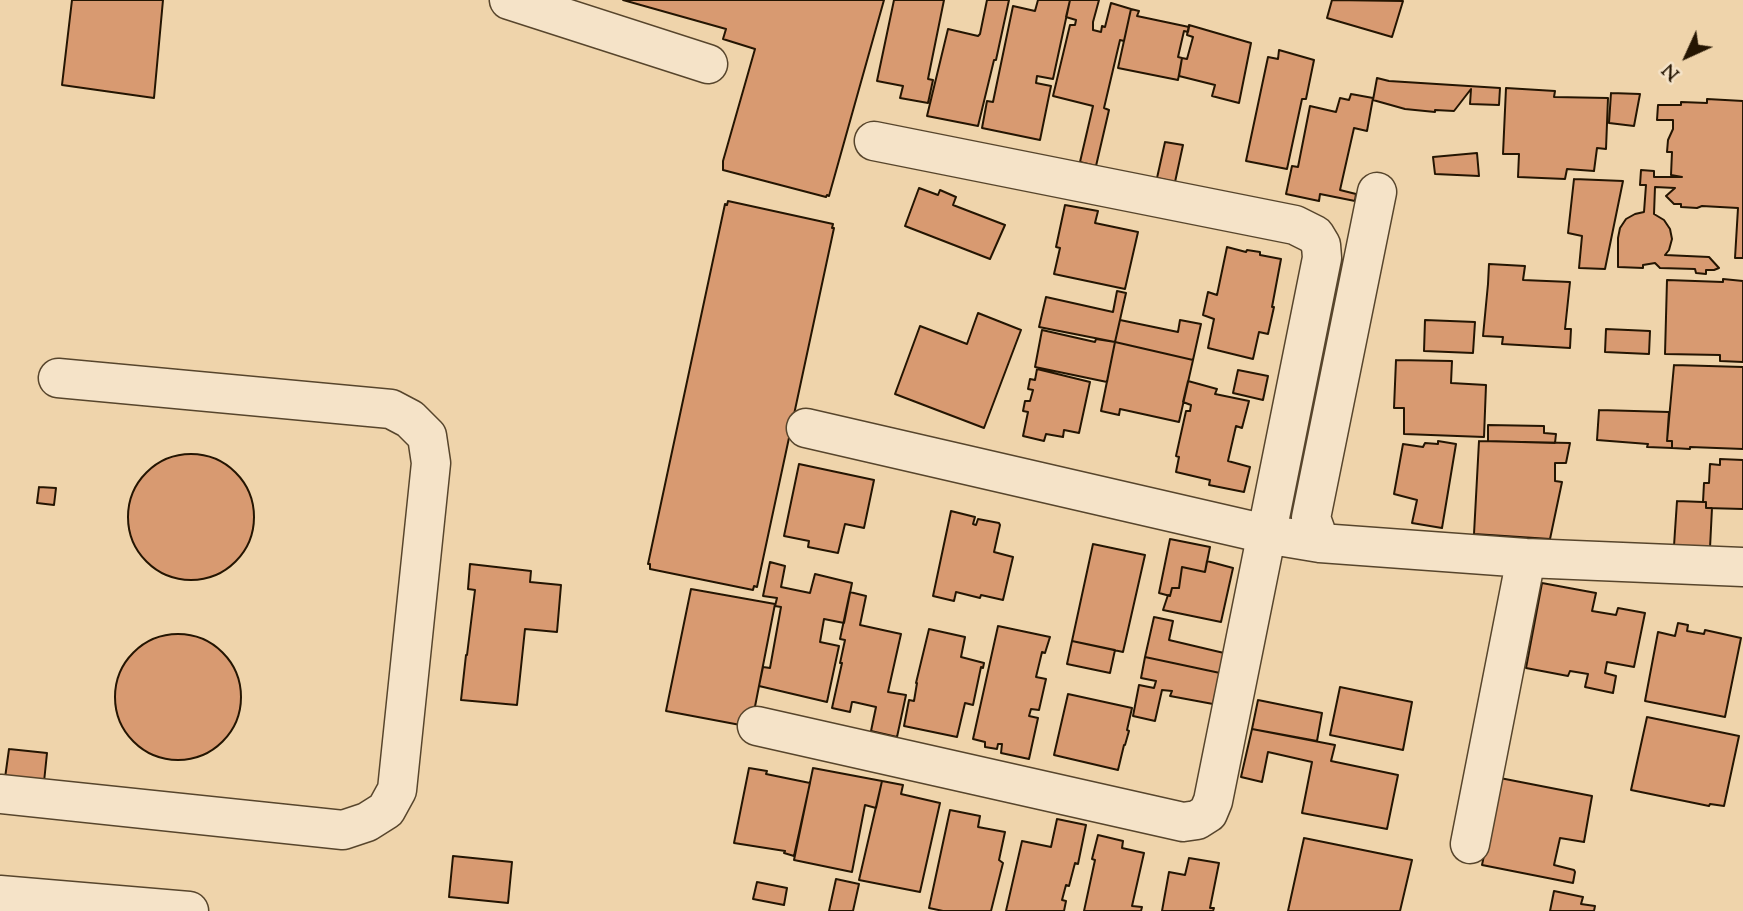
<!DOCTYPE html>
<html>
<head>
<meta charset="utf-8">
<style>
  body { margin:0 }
  #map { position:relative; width:1743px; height:911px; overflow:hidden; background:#efd4ab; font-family:"Sorts Mill Goudy",serif }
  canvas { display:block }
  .north { position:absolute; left:1652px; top:21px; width:70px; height:70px; -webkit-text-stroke:5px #f5e3c8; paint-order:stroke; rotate:225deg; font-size:19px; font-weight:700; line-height:28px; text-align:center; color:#241502 }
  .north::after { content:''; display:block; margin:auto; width:24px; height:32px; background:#241502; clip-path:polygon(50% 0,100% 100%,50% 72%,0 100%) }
</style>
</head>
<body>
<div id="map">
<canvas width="1743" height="911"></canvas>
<div class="north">N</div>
</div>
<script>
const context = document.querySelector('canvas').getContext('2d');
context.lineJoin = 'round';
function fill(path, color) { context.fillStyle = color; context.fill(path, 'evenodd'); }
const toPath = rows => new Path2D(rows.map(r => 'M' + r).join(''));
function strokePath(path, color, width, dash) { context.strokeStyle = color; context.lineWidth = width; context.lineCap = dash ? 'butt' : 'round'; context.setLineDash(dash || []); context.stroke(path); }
const building = toPath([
  [72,0,163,0,154,98,62,85,72,0],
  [623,0,884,0,829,196,827,195,826,197,723,170,723,161,755,49,723,39,726,29,623,0],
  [894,0,944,0,928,79,933,80,928,103,900,98,903,86,877,81,894,0],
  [987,0,1009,0,996,60,994,60,978,126,927,116,948,29,978,36,980,34,987,0],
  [1038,0,1070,0,1053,79,1037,76,1036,83,1051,86,1040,140,982,128,987,101,993,102,1013,6,1035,11,1038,0],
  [1070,0,1099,0,1093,22,1093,30,1101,32,1102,26,1105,27,1111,3,1131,9,1124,41,1120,40,1104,108,1109,110,1096,166,1080,162,1093,106,1053,96,1070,25,1075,25,1076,20,1066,17,1070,0],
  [1332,0,1403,1,1392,37,1327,18,1332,0],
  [1131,9,1139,11,1137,16,1189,27,1188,32,1184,31,1178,57,1182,58,1178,80,1118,68,1131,9],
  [1189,25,1251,43,1239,103,1212,96,1215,85,1179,76,1182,58,1187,59,1193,37,1187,35,1189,25],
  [1279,50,1314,60,1306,99,1302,99,1287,169,1246,161,1268,57,1278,59,1279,50],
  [1377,78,1389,81,1500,88,1499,105,1470,104,1471,89,1454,111,1435,110,1435,112,1405,109,1373,100,1377,78],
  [1506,88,1555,91,1554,97,1608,98,1606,149,1597,148,1594,171,1567,169,1565,179,1518,177,1519,154,1503,154,1506,88],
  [1611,93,1640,94,1634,126,1609,123,1611,93],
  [1351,94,1373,98,1367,131,1354,128,1340,190,1356,194,1355,201,1320,194,1319,201,1286,194,1292,166,1298,167,1310,106,1336,112,1340,98,1349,100,1351,94],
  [1707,99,1743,101,1743,258,1735,258,1738,208,1702,206,1697,208,1681,207,1681,204,1674,204,1666,196,1675,188,1655,187,1654,214,1664,220,1670,229,1672,239,1669,250,1665,255,1709,257,1719,268,1714,270,1706,270,1706,274,1696,273,1695,269,1660,268,1655,263,1643,265,1643,268,1618,267,1618,238,1620,228,1626,219,1635,214,1644,212,1646,185,1640,185,1641,170,1654,171,1654,177,1682,177,1671,175,1672,152,1667,152,1668,140,1673,129,1673,120,1657,120,1658,105,1681,105,1681,102,1707,103,1707,99],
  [1165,142,1183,145,1175,182,1157,178,1165,142],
  [1477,153,1479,176,1435,174,1433,157,1477,153],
  [1574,179,1623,181,1605,269,1579,268,1582,236,1568,233,1574,179],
  [919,188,938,195,940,190,956,197,953,205,1005,225,990,259,905,226,919,188],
  [728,201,833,224,832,228,834,228,757,587,754,586,753,590,650,569,650,564,648,564,725,204,727,205,728,201],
  [1065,205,1098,211,1095,223,1138,232,1125,289,1054,274,1060,248,1056,247,1065,205],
  [1227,247,1246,252,1247,250,1260,252,1260,255,1281,259,1272,307,1274,307,1268,334,1259,332,1253,359,1208,348,1214,319,1203,315,1208,292,1217,295,1227,247],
  [1489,264,1525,266,1523,280,1570,282,1565,329,1571,329,1570,348,1502,344,1503,337,1483,336,1488,284,1489,264],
  [1723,279,1743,281,1743,362,1720,361,1720,355,1665,354,1667,280,1723,282,1723,279],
  [1117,291,1126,293,1115,342,1039,327,1046,297,1113,312,1117,291],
  [978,313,1021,330,984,428,895,394,920,326,967,344,978,313],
  [1120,320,1178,332,1180,320,1201,324,1193,360,1115,342,1120,320],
  [1425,320,1475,322,1473,353,1424,351,1425,320],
  [1606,329,1650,331,1649,354,1605,352,1606,329],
  [1042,330,1095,342,1096,339,1115,342,1107,382,1035,367,1042,330],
  [1115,342,1193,360,1179,422,1120,409,1119,415,1101,411,1115,342],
  [1396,360,1452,361,1451,383,1486,385,1484,437,1404,434,1404,408,1394,408,1396,360],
  [1674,365,1743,367,1743,449,1690,447,1690,449,1672,448,1672,441,1667,441,1674,365],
  [1037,369,1090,382,1079,433,1064,430,1063,437,1046,434,1044,441,1023,436,1028,412,1023,411,1025,401,1030,401,1033,390,1028,389,1030,379,1035,380,1037,369],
  [1238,370,1268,376,1263,400,1233,393,1238,370],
  [1188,381,1217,389,1215,394,1249,401,1242,428,1236,426,1228,461,1250,467,1244,492,1209,485,1210,480,1176,472,1179,457,1176,456,1186,411,1190,411,1191,405,1183,402,1188,381],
  [1599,410,1669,412,1667,441,1672,441,1672,448,1647,447,1648,444,1597,440,1599,410],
  [1488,425,1544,426,1544,433,1556,434,1555,443,1488,441,1488,425],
  [1438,441,1456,444,1442,528,1412,523,1417,500,1394,494,1403,444,1423,447,1425,443,1438,444,1438,441],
  [1479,441,1570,443,1566,463,1555,463,1555,481,1562,482,1550,539,1474,534,1479,441],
  '128 517a63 63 0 1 1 126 0a63 63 0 1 1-126 0Z',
  [1720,459,1743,460,1743,509,1706,508,1706,502,1703,502,1704,483,1709,483,1710,464,1720,465,1720,459],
  [799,464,874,480,864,528,845,524,838,553,808,547,809,541,784,536,799,464],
  [39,487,56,488,54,505,37,503,39,487],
  [1677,501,1703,502,1706,502,1706,508,1712,508,1710,548,1674,546,1677,501],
  [951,511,975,517,973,524,976,525,978,519,999,523,1000,525,994,552,1013,557,1003,600,981,595,980,598,956,592,954,601,933,596,951,511],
  [1170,539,1210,547,1205,572,1182,567,1179,588,1172,588,1170,596,1159,593,1170,539],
  [1093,544,1145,555,1123,652,1072,641,1093,544],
  [1207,561,1233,568,1221,622,1163,610,1168,595,1170,596,1172,588,1179,588,1182,567,1205,572,1207,561],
  [770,562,785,566,781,587,810,593,815,574,852,583,844,623,824,619,820,642,839,646,827,702,759,686,763,667,770,668,781,607,775,606,777,598,763,596,770,562],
  [470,564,531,571,530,582,561,585,557,632,525,629,517,705,461,700,466,655,467,655,475,590,468,589,470,564],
  [1542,583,1596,593,1592,611,1616,615,1618,608,1645,613,1634,667,1607,662,1605,673,1616,676,1613,693,1585,687,1588,674,1570,671,1568,676,1526,668,1542,583],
  [691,589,775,604,751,727,666,711,691,589],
  [850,592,866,596,860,625,901,634,888,692,906,695,897,737,871,731,876,707,854,702,852,702,850,712,832,708,842,663,840,663,845,640,840,639,850,592],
  [1154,617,1173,621,1169,640,1224,653,1220,673,1145,657,1154,617],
  [1678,623,1688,625,1687,631,1704,634,1705,630,1741,638,1725,717,1645,701,1658,632,1675,636,1678,623],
  [998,626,1050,637,1045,653,1042,652,1036,677,1046,679,1039,710,1031,709,1029,716,1038,718,1029,759,1001,753,1002,744,998,744,997,749,985,747,985,742,973,739,998,626],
  [929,629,965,637,961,657,984,663,983,668,981,667,973,705,965,703,957,737,904,726,909,700,914,701,917,683,916,683,929,629],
  '115 697a63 63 0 1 1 126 0a63 63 0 1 1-126 0Z',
  [1072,641,1115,650,1110,673,1067,664,1072,641],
  [1145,657,1220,673,1213,704,1170,696,1172,691,1162,690,1155,721,1133,716,1139,685,1154,688,1156,681,1141,678,1145,657],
  [1340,687,1412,702,1403,750,1330,735,1340,687],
  [1068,694,1132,708,1127,730,1129,731,1125,745,1124,745,1118,770,1054,755,1068,694],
  [1258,700,1322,713,1317,741,1252,729,1258,700],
  [1647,717,1739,736,1724,806,1710,804,1709,806,1631,790,1647,717],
  [1252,729,1335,745,1331,761,1398,775,1387,829,1302,813,1312,762,1268,752,1262,782,1241,777,1252,729],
  [9,749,47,753,44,782,5,778,9,749],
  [749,768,767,771,766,774,810,783,794,856,784,853,785,851,734,843,749,768],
  [813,768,882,781,876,808,865,805,852,872,794,860,813,768],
  [1500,778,1592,796,1584,842,1560,838,1554,865,1574,870,1575,872,1573,883,1482,865,1500,778],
  [882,781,903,785,901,794,940,803,920,892,859,880,882,781],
  [950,810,980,816,978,827,1005,832,999,860,1003,863,991,911,943,911,929,908,950,810],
  [1057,819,1086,825,1078,864,1075,863,1069,886,1066,885,1062,900,1066,901,1064,911,1006,911,1022,841,1051,847,1057,819],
  [1098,835,1123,841,1122,848,1144,853,1132,906,1142,907,1141,911,1084,911,1095,860,1092,859,1098,835],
  [1304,838,1412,860,1400,911,1288,911,1304,838],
  [453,856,512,862,508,903,449,897,453,856],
  [1189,858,1219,863,1210,908,1214,908,1213,911,1162,911,1169,872,1185,875,1189,858],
  [836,879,859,884,853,911,829,911,836,879],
  [757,882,787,888,784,905,753,899,757,882],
  [1554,891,1583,897,1581,904,1595,906,1594,911,1550,911,1554,891]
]);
fill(building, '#d89a71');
strokePath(building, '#241502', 2);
const minor = toPath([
  [509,0,708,64],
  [806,428,1266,534,1320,543,1526,558,1743,567],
  [1320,543,1311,518,1377,192],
  [757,726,1183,822,1197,820,1208,813,1213,801,1322,258,1321,245,1315,235,1295,225,874,141],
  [0,794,343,830,367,822,386,810,397,790,431,463,427,436,410,419,391,409,58,378],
  [1470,844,1526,558],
  [0,895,189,911]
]);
strokePath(minor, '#57452c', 41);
strokePath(minor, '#f5e3c8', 38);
</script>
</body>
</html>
